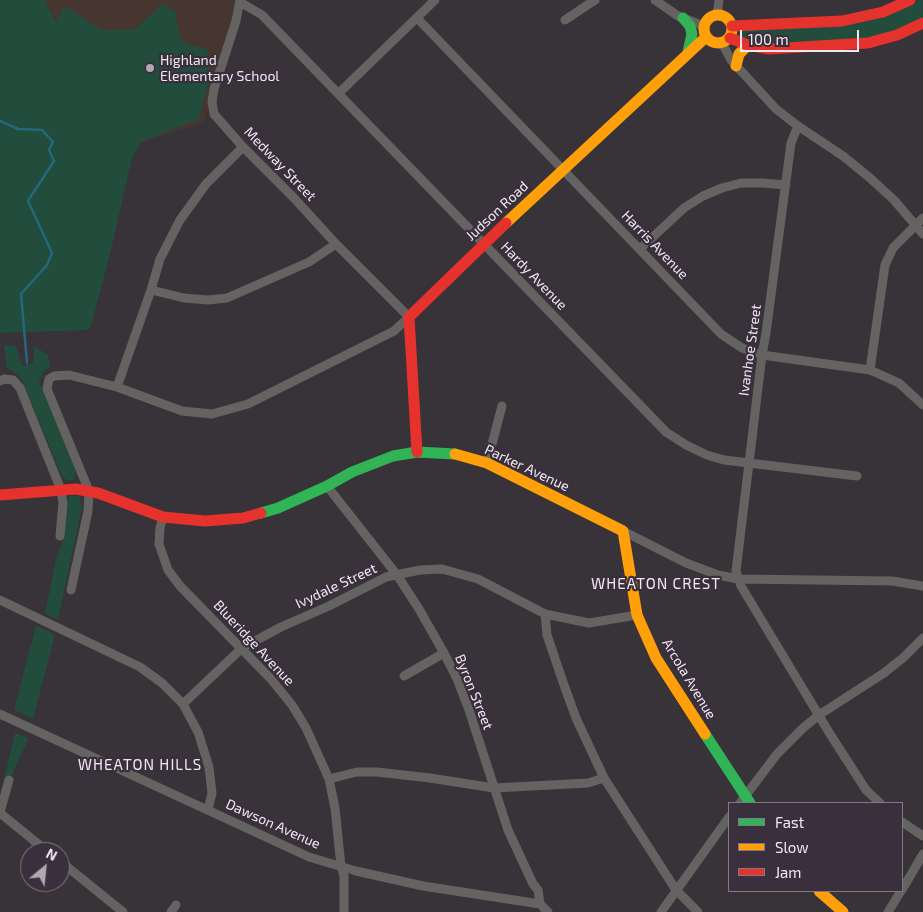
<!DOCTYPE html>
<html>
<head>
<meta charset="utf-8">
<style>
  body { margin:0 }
  #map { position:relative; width:923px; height:912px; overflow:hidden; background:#383239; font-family:"Exo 2",sans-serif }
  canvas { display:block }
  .legend { position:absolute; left:728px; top:802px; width:175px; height:90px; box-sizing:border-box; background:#3a2f3c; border:1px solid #827984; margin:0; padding:6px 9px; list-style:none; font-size:15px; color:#efe8f1 }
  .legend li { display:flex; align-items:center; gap:10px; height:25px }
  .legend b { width:25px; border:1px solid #827984 }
  .north { position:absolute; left:20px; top:842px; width:50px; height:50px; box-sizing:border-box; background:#3a2f3c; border:1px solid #827984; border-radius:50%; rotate:28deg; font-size:14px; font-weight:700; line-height:20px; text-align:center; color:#efe8f1 }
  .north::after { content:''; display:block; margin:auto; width:18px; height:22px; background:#afa8b1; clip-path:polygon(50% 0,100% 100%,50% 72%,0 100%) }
  .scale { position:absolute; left:740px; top:30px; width:119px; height:22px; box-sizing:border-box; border:2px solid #efe8f1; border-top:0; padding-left:6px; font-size:15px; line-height:18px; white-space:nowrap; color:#efe8f1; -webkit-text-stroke:4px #3a2f3c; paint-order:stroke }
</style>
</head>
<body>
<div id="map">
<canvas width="923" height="912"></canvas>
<ul class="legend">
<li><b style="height:6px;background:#30b455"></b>Fast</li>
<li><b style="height:6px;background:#ff9f0a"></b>Slow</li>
<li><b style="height:6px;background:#e5322d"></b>Jam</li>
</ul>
<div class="north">N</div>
<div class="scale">100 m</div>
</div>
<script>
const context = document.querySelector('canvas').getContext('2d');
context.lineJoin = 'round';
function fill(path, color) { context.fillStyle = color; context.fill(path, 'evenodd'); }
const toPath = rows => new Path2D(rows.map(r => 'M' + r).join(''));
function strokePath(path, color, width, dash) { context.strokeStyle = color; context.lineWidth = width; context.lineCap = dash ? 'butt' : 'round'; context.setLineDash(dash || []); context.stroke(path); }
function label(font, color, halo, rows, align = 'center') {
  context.font = font + ' "Exo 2",sans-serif'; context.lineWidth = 4.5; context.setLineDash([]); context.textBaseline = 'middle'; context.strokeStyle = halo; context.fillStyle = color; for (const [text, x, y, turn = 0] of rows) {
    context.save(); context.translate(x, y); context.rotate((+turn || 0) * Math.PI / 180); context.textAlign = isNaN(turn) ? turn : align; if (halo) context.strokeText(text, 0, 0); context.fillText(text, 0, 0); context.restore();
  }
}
fill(toPath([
  [45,0,238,0,236,13,204,122,123,148]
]), '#47362f');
fill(toPath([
  [0,0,50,0,45,1,57,23,63,7,70,9,102,30,134,30,162,4,175,11,180,38,189,45,207,49,211,73,199,119,141,142,132,158,111,250,91,327,89,327,89,330,0,333],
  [919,0,923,0,923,20,868,39,774,45,738,36,740,30,911,6],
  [4,345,16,346,22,366,33,363,34,346,48,355,50,368,43,371,39,382,75,469,74,480,66,480,61,474,23,383,19,376,7,368],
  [70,496,79,496,82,507,58,620,45,613,56,559,63,540,68,497],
  [36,625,55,635,33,719,14,710],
  [15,733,28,738,27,742,11,777,9,776,4,779]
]), '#224c3c');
strokePath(toPath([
  [0,121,18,129,42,130,53,142,49,150,54,161,28,201,52,253,47,265,21,294,27,363]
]), '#24687b', 2.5);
strokePath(toPath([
  [655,0,678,16,704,26],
  [240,2,262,15,666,432,686,445,707,455,724,460,857,476],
  [717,15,719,0],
  [417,18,721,334,742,348,762,355,870,370,899,383,923,405],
  [565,20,595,0],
  [722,43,731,60,776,109,798,126,843,156,870,178,894,200,923,234],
  [339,93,435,0],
  [798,126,791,143,766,333,762,355,736,571,741,586,830,734,866,790,880,803],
  [640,249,684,208,703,196,722,188,741,183,762,183,786,185],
  [151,290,184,298,208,300,227,298,309,262,336,244],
  [870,370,885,265,893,248,923,218],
  [0,381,4,379,13,380,20,388,61,490,63,503,60,536],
  [117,387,151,290,160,259,180,220,206,184,243,147],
  [487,463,502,406],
  [327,486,397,575,419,609,444,653,457,679,469,710,508,830,533,884,538,890,540,904],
  [163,517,160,528,159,544,168,570,180,586,270,678,292,705,306,728,329,779,335,808,341,866,344,876,344,912],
  [623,531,686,563,718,575,738,579,892,581,923,586],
  [71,590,88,511,89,491,47,389,49,379,54,376,69,375,117,387,182,411,212,414,248,404,394,331,409,317,336,244,294,198,243,147,214,114,212,102,214,89,236,21,240,0],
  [0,600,140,667,162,683,183,704,198,732,209,767,212,793,208,810],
  [545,614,547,635,564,685,576,718,604,778,676,890,698,912],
  [404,676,444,653],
  [183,704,242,648,281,627,329,606,386,577,420,570,442,569,478,579,545,614,589,623,637,615],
  [0,714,309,857,356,871,423,886,540,904,548,912],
  [329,779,357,772,377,772,430,778,494,788,588,783,604,778],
  [740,803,777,754,803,728,819,715,884,673,904,657,923,638],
  [0,812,9,780],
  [0,813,48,852],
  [902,822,923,836],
  [60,861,123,912],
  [902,890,923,854],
  [171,912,176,905],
  [661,912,729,817],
  [888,912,901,891]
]), '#656262', 9);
strokePath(toPath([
  [683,18,690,26,692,34,688,52],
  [261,513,278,508,327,486,352,472,393,456,417,452,455,454],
  [705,734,750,803]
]), '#30b455', 11);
strokePath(toPath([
  '704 29a14 14 0 1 1 28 0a14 14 0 1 1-28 0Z',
  [736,66,739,54,748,45],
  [506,223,706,37],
  [455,454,487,463,623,531,637,615,656,658,705,734],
  [819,891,843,912]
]), '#ff9f0a', 11);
strokePath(toPath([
  [732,26,842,21,883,12,910,0],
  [730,38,748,45,769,49,868,43,897,35,923,23],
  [417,452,409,317,506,223],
  [0,495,76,489,98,493,163,517,205,521,243,518,261,513]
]), '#e5322d', 11);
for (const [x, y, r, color] of [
  [150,68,5,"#afa8b1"]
]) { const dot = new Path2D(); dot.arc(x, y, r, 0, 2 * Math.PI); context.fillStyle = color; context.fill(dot); strokePath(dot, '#3a2f3c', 2); }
label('14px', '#efe8f1', '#3a2f3c', [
  ["Highland",160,60],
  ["Elementary School",160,76]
], 'left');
label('14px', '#efe8f1', '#3a2f3c', [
  ["Medway Street",280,164,46],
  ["Judson Road",497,211,-43],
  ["Harris Avenue",655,245,46],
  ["Hardy Avenue",534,276,46],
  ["Ivanhoe Street",750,350,-82],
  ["Parker Avenue",527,468,25],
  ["Ivydale Street",336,586,-25],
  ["Blueridge Avenue",254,643,47],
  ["Arcola Avenue",689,679,59],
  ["Byron Street",474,692,68],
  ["Dawson Avenue",273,824,24]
]);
context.letterSpacing = '1px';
label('15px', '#efe8f1', '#3a2f3c', [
  ["WHEATON CREST",656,584],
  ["WHEATON HILLS",140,765]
]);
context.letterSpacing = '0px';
</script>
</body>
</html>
